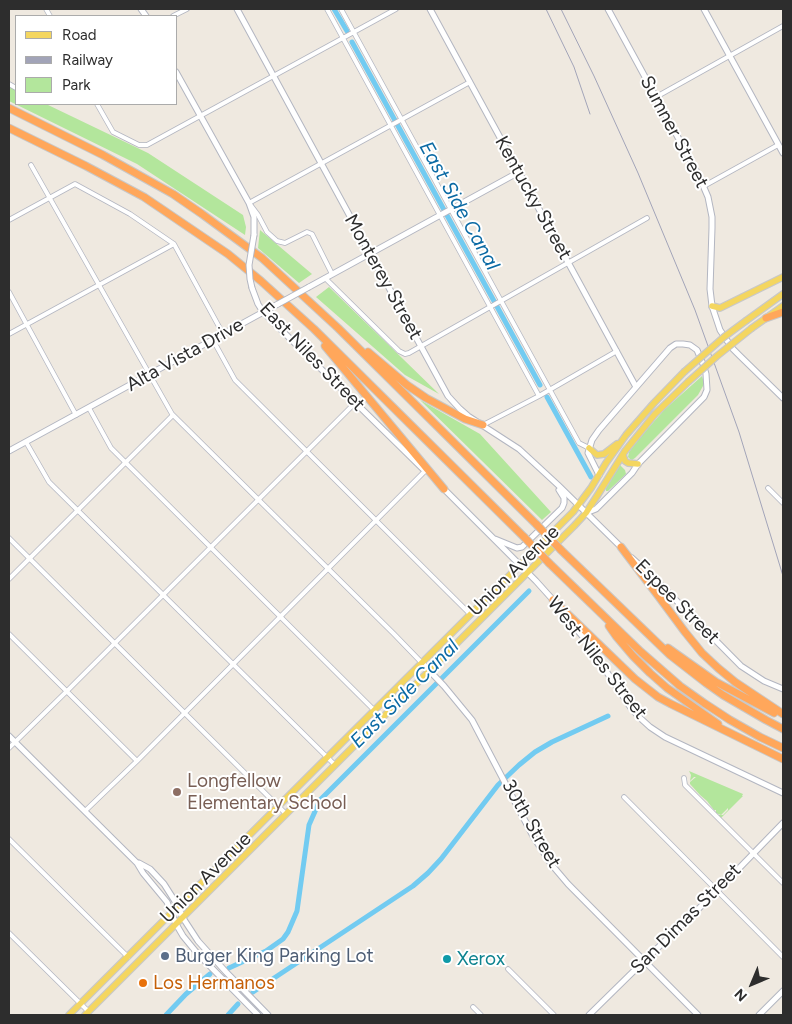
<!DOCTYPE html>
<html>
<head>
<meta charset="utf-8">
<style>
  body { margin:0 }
  #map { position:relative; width:792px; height:1024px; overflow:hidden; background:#efe9e0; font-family:Figtree,sans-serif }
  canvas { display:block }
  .frame { position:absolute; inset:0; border:10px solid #2d2d2d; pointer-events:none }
  .legend { position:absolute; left:15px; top:15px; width:162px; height:90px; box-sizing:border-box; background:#fff; border:1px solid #ababab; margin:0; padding:6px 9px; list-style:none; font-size:15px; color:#2d2d2d }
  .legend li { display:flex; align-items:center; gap:10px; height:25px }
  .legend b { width:25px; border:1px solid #ababab }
  .north { position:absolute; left:727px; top:959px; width:50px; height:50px; -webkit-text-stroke:4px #fff; paint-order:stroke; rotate:225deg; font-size:14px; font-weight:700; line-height:20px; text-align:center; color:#2d2d2d }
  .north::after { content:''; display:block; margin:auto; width:18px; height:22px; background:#2d2d2d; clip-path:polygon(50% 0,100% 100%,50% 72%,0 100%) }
</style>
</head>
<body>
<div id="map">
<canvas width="792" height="1024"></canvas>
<div class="frame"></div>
<ul class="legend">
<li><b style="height:6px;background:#f4d660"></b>Road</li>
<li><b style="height:6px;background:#a2a4b8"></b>Railway</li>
<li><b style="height:14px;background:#b3e69c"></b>Park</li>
</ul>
<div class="north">N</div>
</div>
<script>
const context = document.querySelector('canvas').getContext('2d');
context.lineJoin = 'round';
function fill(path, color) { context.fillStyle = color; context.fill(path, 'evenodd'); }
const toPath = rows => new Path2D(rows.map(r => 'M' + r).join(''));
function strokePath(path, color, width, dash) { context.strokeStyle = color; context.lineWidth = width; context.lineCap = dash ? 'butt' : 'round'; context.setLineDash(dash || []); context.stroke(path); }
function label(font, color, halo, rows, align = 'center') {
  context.font = font + ' Figtree,sans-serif'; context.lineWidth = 4; context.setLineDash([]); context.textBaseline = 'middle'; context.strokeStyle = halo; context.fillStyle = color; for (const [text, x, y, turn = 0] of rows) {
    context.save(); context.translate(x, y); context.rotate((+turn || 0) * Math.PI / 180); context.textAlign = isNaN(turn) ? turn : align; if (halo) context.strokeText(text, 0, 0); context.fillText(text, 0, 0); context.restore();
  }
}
fill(toPath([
  [9,85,16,89,16,104,46,104,148,153,243,215,246,227,245,235,137,164,9,101],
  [260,230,312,274,299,283,258,248],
  [329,287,439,394,405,375,316,297],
  [702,376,704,383,703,386,698,395,635,458,632,460,630,459,628,457,629,452,638,440,664,410],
  [420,400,480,434,551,512,542,520],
  [620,465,625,470,626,474,608,491,606,491,606,488],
  [689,771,743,794,742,796,743,796,720,819,717,815,723,815,728,810,728,808,721,815,716,813,716,810,714,810,707,801,700,795,690,784,690,782,696,777,694,777,690,781,691,775]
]), '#b3e69c');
strokePath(toPath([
  [334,9,347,31],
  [352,42,540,385],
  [547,397,591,477],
  [229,968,266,951,283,939,288,932,297,911,309,825,320,800,529,591],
  [253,992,413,886,428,873,441,859,498,785,519,765,535,752,552,742,608,716],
  [166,1015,186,994,210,974],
  [228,1015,238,1004]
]), '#72cbf1', 5);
const street = toPath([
  [46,9,50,16],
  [327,9,539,396],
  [341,9,579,443,589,448],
  [173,16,187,9],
  [9,84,16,88],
  [656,97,783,26],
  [97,104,113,132,139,145,147,145,396,9],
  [31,165,172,414,394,634,422,663],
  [704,186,778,145],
  [9,220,75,184,130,214,174,244,223,334],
  [332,274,312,234,307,232,285,243,277,241,267,232,258,215,249,203,470,82],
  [325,278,399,351,405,354,409,353,647,218],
  [9,292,76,415],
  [9,334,174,244],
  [213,340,235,380,470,614],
  [89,408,111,448,374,710],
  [483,425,539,396,617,351],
  [26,442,49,482,335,765],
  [768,488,783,503],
  [9,538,286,814],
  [9,579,173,415],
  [9,634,137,761],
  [9,748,67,691,356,402],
  [684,778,685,785,783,883],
  [624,797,783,957],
  [85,811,137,761,425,471],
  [9,839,128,957],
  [9,933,88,1011],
  [508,969,554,1015],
  [473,1007,481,1015]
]);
const secondary = toPath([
  [141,9,146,16],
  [237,9,448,396,460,409,468,416,519,449,558,485,622,548],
  [430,9,636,387],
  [608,9,699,176,708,197,712,217,712,228,710,289,712,306,720,330,732,348,740,356,783,398],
  [704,9,783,153],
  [176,72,249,203,254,217,254,235],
  [309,287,519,172],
  [252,288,258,304,263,312,424,470],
  [9,451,278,304],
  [443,488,536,581,554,601],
  [586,513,596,509,632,473,638,464,704,397,707,390,706,374,703,364,697,350,690,345,683,344,676,344,670,348,599,430,592,440,588,453,599,475],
  [495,539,517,548,522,547,562,508,564,503,564,498,559,490],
  [632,558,654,578,741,666,764,681,783,689],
  [567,618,594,650,604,668,631,708,639,717,650,727,665,737,783,793],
  [422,663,444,686,472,720,533,836,551,864,568,884,698,1015],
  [9,736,137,863,143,873,167,902,176,924,183,936,197,953,258,1015],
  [139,863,150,869,164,884,178,906,183,918,198,941,226,972,268,1015],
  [589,1015,644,961,717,891,783,823],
  [759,1015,783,991]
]);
const primary = toPath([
  [712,306,720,308,783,277],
  [747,320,783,294],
  [752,328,783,306],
  [589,448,597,455,604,454,617,444],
  [623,455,625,461,628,463,638,464],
  [69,1015,573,512,591,488,606,463,626,435,654,403,684,372],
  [85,1015,574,526,586,513,597,496,625,451,655,414,688,382]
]);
const highway = toPath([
  [9,108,103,155,173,194,202,214,262,258,338,328,537,525],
  [9,128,86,166,144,197,228,254,261,281,314,329,524,537],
  [766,318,783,312],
  [325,346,444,489],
  [368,352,407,385,426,398,465,419,483,425],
  [621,547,659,597,685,632,702,653,718,668,735,682,783,714],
  [561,550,670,655,706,683,723,695,766,720,783,729],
  [549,563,641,652,680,686,704,703,730,720,760,737,783,748],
  [553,600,635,679,658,697,671,704,783,759],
  [609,626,616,636,633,656,650,673,667,688,718,724],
  [668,648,716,682,774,713]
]);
strokePath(street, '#b3b6c1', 5.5);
strokePath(secondary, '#b3b6c1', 7);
strokePath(primary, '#c8c8c8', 8);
strokePath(highway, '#c8c8c8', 9);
strokePath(street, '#fff', 4);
strokePath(secondary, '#fff', 5);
strokePath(primary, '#f4d660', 5.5);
strokePath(highway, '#ffa75b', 7);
strokePath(toPath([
  [546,9,574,67,590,114],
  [561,9,594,76,638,173,695,310,739,432,783,576]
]), '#a2a4b8', 1);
const secondaryBridge = toPath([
  [252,288,250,279,249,265,254,235],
  [278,304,309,287]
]);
const primaryBridge = toPath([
  [684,372,724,337,747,320],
  [688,382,717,356,752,328]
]);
const highwayBridge = toPath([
  [537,525,561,550],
  [524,537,549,563]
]);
strokePath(secondaryBridge, '#b3b6c1', 7, []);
strokePath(primaryBridge, '#c8c8c8', 8, []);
strokePath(highwayBridge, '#c8c8c8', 9, []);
strokePath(secondaryBridge, '#fff', 5);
strokePath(primaryBridge, '#f4d660', 5.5);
strokePath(highwayBridge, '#ffa75b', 7);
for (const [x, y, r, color] of [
  [177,792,5,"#8d6e63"],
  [165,956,5,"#5c6f8a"],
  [447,959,5,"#0f9aa8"],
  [143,983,5,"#e8710a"]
]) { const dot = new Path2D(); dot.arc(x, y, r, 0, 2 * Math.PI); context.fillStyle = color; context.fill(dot); strokePath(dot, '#fff', 2); }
label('19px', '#2d2d2d', '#fff', [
  ["Sumner Street",674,132,62],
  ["Kentucky Street",533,198,61],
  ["Monterey Street",383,277,61],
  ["Alta Vista Drive",185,355,-29],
  ["East Niles Street",312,357,46],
  ["Union Avenue",514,571,-45],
  ["Espee Street",677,602,45],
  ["West Niles Street",597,658,52],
  ["30th Street",531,824,60],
  ["Union Avenue",206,878,-45],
  ["San Dimas Street",686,919,-45]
]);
label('19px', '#785e54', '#fff', [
  ["Longfellow",187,781],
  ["Elementary School",187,803]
], 'left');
label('19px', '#4e5e75', '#fff', [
  ["Burger King Parking Lot",175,956]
], 'left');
label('19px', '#0d838f', '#fff', [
  ["Xerox",457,959]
], 'left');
label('19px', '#c56008', '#fff', [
  ["Los Hermanos",153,983]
], 'left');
label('italic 20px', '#0b6aa4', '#fff', [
  ["East Side Canal",459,206,61],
  ["East Side Canal",405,694,-45]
]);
</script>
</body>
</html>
